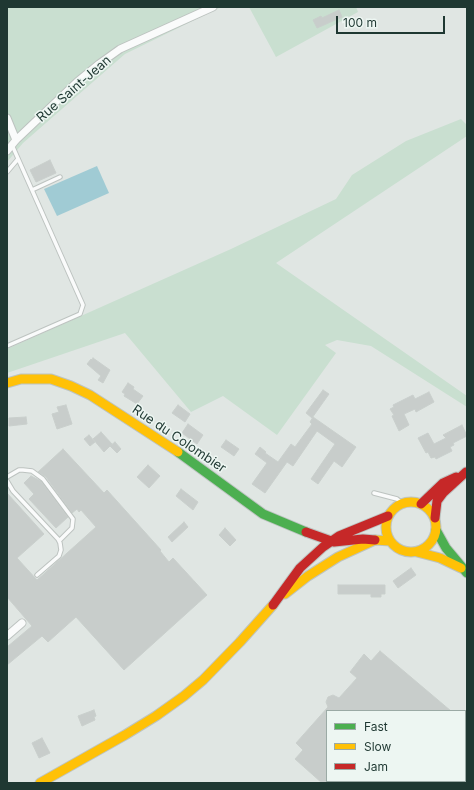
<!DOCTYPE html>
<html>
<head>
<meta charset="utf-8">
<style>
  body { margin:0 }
  #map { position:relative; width:474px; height:790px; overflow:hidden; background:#e0e6e3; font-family:Inter,sans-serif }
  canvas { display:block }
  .frame { position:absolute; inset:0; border:8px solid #1f3832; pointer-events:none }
  .legend { position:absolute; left:326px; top:710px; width:140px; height:72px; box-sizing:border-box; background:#edf6f2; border:1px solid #9baaa5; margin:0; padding:5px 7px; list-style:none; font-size:12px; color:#1f3832 }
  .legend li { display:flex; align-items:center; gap:8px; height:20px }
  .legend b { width:20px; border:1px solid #9baaa5 }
  .scale { position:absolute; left:336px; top:16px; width:109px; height:18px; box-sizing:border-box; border:2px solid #1f3832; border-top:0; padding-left:5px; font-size:12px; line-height:14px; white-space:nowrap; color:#1f3832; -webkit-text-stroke:3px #edf6f2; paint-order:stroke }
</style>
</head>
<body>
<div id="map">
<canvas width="474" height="790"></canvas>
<div class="frame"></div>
<ul class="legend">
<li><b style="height:5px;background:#4caf50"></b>Fast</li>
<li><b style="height:5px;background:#ffc107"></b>Slow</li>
<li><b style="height:5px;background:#c62828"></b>Jam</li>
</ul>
<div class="scale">100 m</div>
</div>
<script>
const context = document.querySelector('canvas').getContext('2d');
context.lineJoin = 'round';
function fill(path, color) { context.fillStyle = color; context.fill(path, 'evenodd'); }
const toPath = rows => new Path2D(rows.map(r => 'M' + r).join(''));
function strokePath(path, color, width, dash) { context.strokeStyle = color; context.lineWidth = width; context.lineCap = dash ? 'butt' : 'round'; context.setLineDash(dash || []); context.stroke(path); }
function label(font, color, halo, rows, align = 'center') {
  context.font = font + ' Inter,sans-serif'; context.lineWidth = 3; context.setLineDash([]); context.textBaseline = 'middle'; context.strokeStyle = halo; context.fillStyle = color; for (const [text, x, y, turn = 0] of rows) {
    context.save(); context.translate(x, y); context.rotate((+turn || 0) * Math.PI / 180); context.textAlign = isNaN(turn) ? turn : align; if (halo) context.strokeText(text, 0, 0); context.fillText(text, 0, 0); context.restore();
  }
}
fill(toPath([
  [7,7,221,7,125,54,23,143,7,162],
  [249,7,356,7,358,12,276,57],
  [461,119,467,125,467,136,276,263,467,396,467,407,371,346,337,340,325,345,336,353,277,435,223,396,191,412,125,333,7,373,7,349,231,249,336,199,352,175,406,141]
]), '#c9dfd0');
fill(toPath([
  [97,166,109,193,57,216,44,189]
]), '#a0cbd4');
const building = toPath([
  [339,10,342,17,317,28,313,20,321,16,322,18,339,10],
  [50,160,56,173,36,182,30,170,50,160],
  [93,358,110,370,103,383,98,380,101,376,87,364,91,359,92,360,93,358],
  [128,383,134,387,133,389,143,396,137,404,124,396,125,394,122,392,128,383],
  [323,390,329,394,312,418,306,413,323,390],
  [429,392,434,402,416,412,415,409,404,414,409,425,399,431,392,416,394,415,390,409,394,407,393,405,413,395,415,399,429,392],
  [66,405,72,424,57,429,52,414,59,412,57,407,66,405],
  [178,405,190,414,185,422,172,413,178,405],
  [26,417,27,424,9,426,9,418,26,417],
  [313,417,356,447,342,467,334,461,318,484,311,479,335,444,317,431,293,466,287,462,265,493,252,484,267,463,255,454,260,447,266,452,265,453,278,462,291,444,295,447,312,424,310,422,313,417],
  [188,424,203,435,197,444,182,433,188,424],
  [462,425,467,436,453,443,454,445,450,447,452,451,436,459,435,457,431,458,428,452,426,453,418,438,428,433,434,444,446,438,443,435,462,425],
  [101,432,112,444,104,452,93,439,101,432],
  [89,435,95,442,90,446,84,439,89,435],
  [226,440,239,449,234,456,221,447,226,440],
  [115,442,121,449,117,453,110,446,115,442],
  [63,449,104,493,107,490,161,550,160,551,169,562,173,558,207,595,124,670,76,617,48,642,42,636,7,665,7,647,32,626,7,597,7,493,44,534,17,558,37,580,96,527,81,510,79,512,77,509,72,513,46,477,38,472,63,449],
  [148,465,160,476,149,488,137,477,148,465],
  [31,476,41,481,68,517,56,528,29,499,34,494,24,483,31,476],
  [181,489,198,502,193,510,176,496,181,489],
  [184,522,188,527,172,542,168,537,184,522],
  [225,528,236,540,230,546,219,535,225,528],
  [411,568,416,575,398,588,393,581,411,568],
  [338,585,385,585,385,594,381,594,381,597,371,597,371,594,338,594,338,585],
  [380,651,451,711,327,711,327,783,322,783,295,759,303,750,296,743,328,707,326,702,328,697,333,695,339,698,357,678,350,672,364,654,371,661,380,651],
  [94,710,96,716,94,717,95,720,82,726,78,716,94,710],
  [42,738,50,753,39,758,32,743,42,738]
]);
fill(building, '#c8cdcb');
strokePath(building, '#c9cfcc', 1);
const lane = toPath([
  [7,172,18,159],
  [32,190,60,177],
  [7,346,80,314,83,305,12,145],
  [7,477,19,470,23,470,32,471,43,479,73,519,72,528,59,541],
  [7,481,13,491,58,539,60,543,61,550,59,556,37,575],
  [374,493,397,499,402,503],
  [465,748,467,746],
  [435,783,437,781]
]);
const street = toPath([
  [7,118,16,140],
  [7,151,16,140,77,82,99,64,120,49,213,7],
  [7,636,22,623]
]);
const fast = toPath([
  [178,452,263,514,306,532],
  [436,530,446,548,467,573]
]);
const slow = toPath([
  [7,383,21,379,51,379,71,386,90,395,178,452],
  '386 527a25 25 0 1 1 50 0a25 25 0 1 1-50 0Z',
  [417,552,440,558,461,568],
  [285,594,308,576,338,557,375,540,390,541],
  [40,783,125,735,156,716,184,696,203,680,240,642,273,605]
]);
const jam = toPath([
  [421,504,443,483,456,477],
  [435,518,437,501,443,493,466,472],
  [306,532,334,542,363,539,375,540],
  [273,605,300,568,323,547,339,536,388,516]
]);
strokePath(lane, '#bdc3c0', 5.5);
strokePath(street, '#bdc3c0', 9);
strokePath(fast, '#bdc4c1', 11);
strokePath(slow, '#bdc4c1', 11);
strokePath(jam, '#bdc4c1', 11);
strokePath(lane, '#fafbfb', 3.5);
strokePath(street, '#fafbfb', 7);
strokePath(fast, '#4caf50', 9);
strokePath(slow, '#ffc107', 9);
strokePath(jam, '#c62828', 9);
label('13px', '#1f3832', '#edf6f2', [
  ["Rue Saint-Jean",74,89,-41],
  ["Rue du Colombier",179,439,34]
]);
</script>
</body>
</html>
